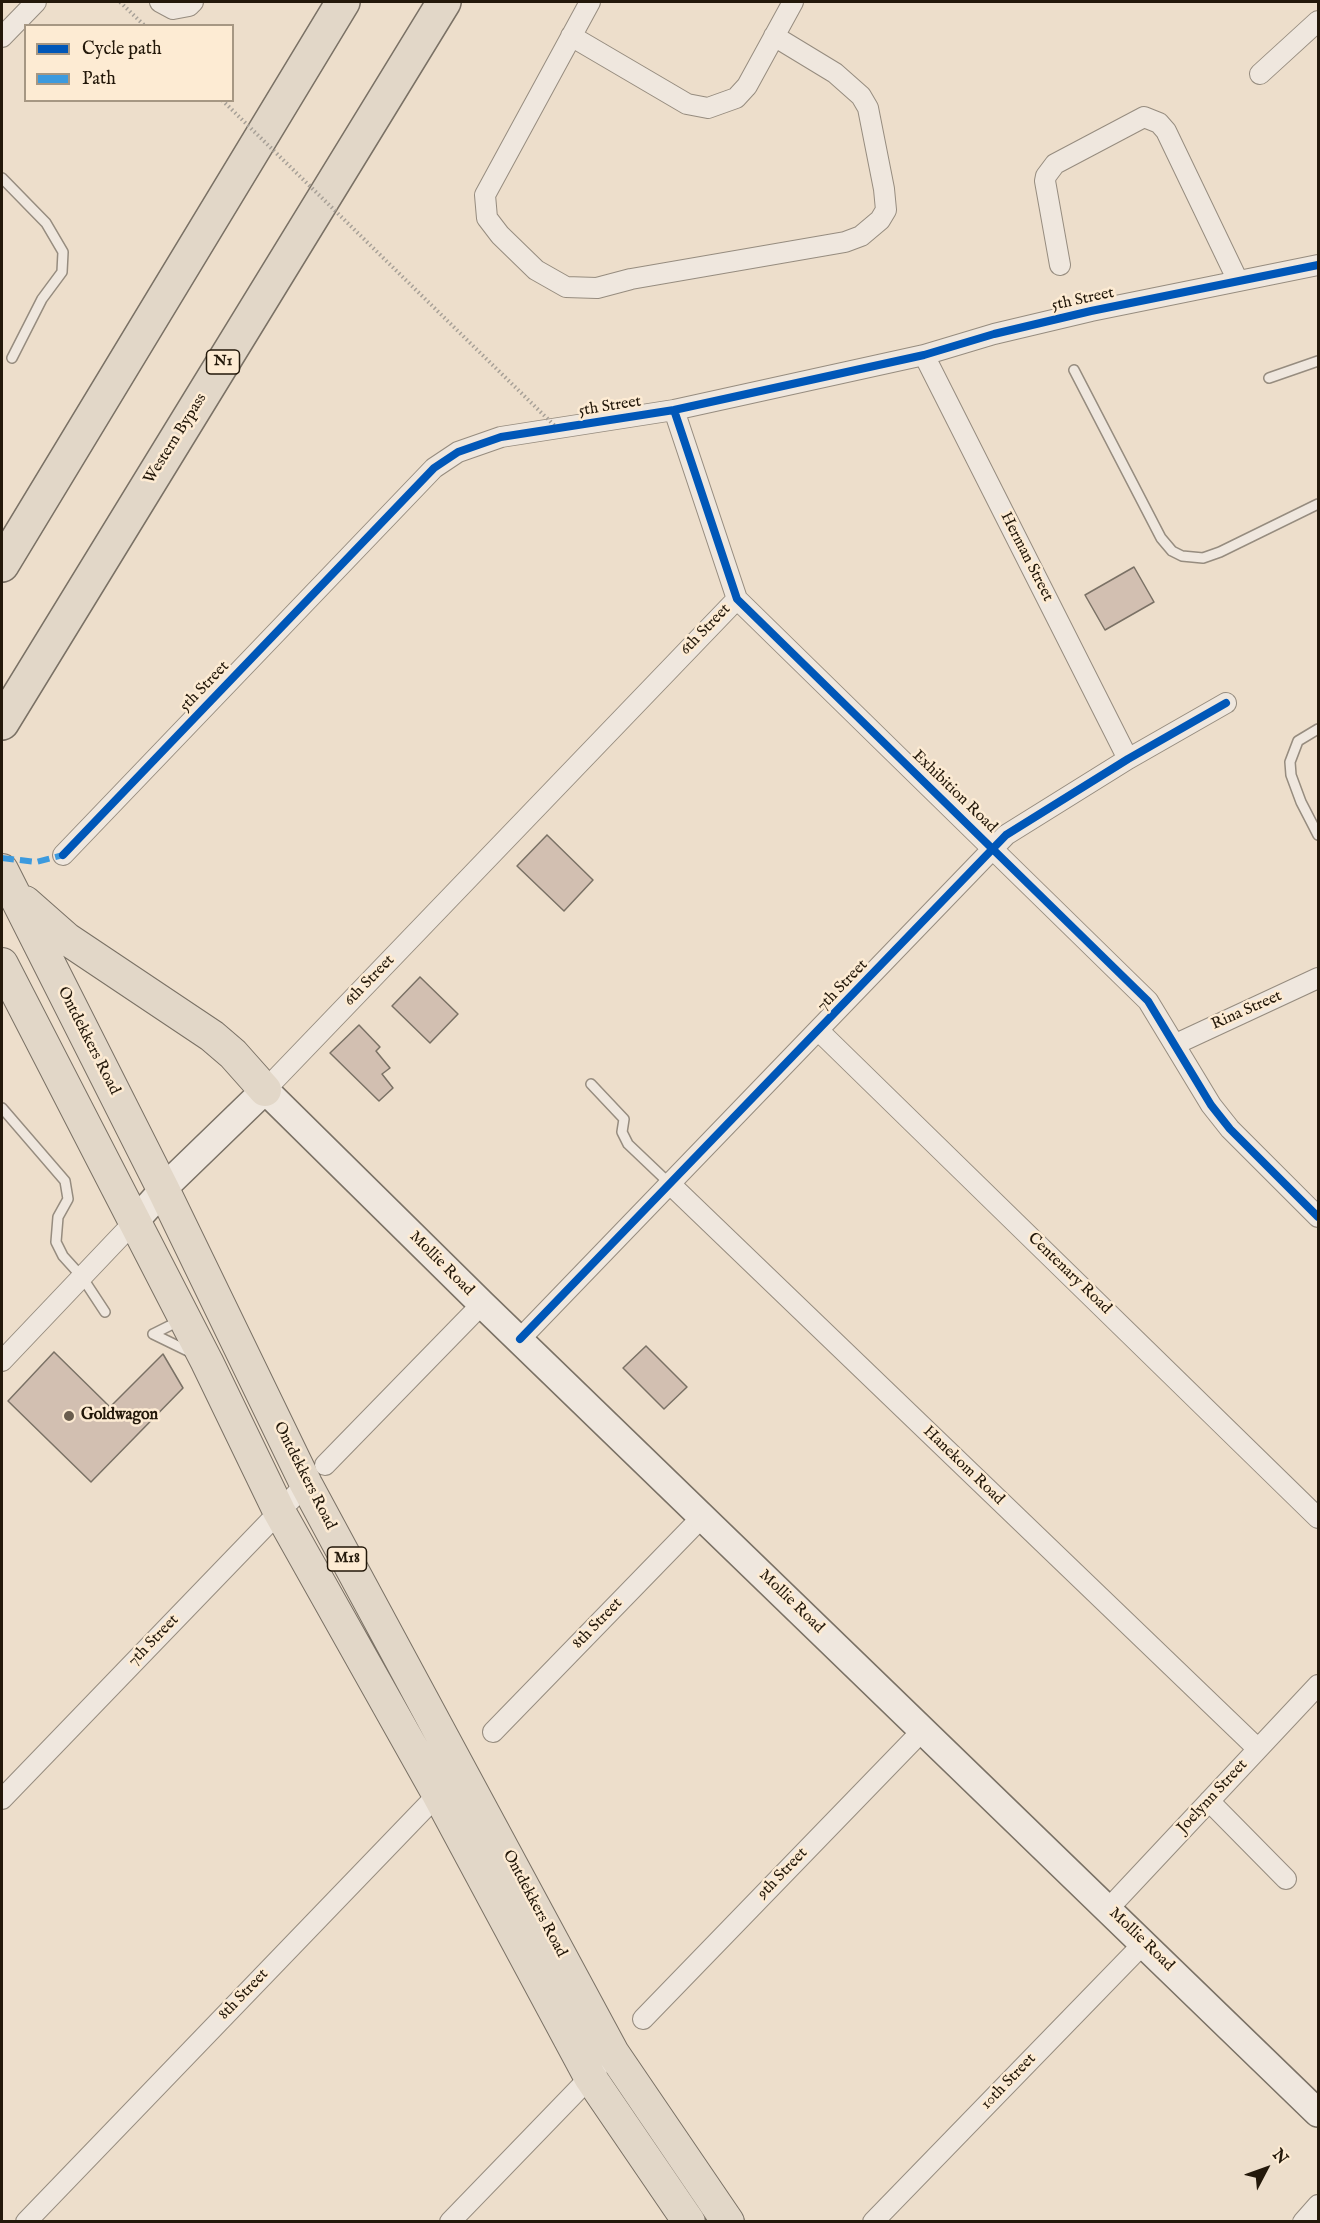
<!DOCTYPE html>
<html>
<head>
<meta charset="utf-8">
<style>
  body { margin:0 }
  #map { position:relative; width:1320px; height:2223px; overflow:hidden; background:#eddecb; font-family:"IM FELL English",serif }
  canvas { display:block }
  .frame { position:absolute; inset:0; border:3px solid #23180a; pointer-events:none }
  .legend { position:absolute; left:24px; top:24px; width:210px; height:78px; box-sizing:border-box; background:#fdebd3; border:2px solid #a69783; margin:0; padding:8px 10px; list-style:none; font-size:18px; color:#23180a }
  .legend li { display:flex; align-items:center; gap:12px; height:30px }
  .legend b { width:30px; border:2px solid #a69783 }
  .north { position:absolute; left:1236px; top:2139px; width:60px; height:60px; -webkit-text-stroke:4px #fdebd3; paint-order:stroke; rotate:49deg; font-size:16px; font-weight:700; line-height:24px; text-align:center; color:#23180a }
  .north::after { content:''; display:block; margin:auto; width:21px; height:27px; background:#23180a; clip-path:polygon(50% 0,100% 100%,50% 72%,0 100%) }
</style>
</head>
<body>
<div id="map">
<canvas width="1320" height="2223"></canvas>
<div class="frame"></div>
<ul class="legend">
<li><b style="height:8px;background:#0057b8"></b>Cycle path</li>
<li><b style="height:8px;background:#3c9ade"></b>Path</li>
</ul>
<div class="north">N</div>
</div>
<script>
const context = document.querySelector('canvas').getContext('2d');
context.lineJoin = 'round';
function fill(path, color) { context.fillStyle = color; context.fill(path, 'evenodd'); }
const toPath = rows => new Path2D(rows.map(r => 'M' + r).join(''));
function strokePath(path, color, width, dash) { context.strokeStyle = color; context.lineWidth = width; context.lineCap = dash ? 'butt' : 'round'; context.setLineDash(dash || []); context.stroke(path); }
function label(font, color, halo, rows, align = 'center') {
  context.font = font + ' "IM FELL English",serif'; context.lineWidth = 5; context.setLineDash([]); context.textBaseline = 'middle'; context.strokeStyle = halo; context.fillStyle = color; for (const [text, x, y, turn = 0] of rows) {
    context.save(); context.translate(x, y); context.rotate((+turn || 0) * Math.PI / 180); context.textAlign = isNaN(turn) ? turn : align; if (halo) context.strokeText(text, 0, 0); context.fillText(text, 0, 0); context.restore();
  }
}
const building = toPath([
  [1134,567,1154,602,1105,630,1085,595,1134,567],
  [547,835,593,880,564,911,517,866,547,835],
  [420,977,458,1014,430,1043,392,1006,420,977],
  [359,1025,380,1047,376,1051,390,1068,382,1074,393,1088,379,1101,330,1053,359,1025],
  [646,1346,687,1387,664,1409,623,1368,646,1346],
  [54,1352,110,1407,163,1354,183,1388,91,1482,8,1401,54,1352]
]);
fill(building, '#d2bfb1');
strokePath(building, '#7a7165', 1.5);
const lane = toPath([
  [2,178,46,223,63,252,62,272,42,299,12,358],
  [1074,370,1161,538,1172,551,1182,556,1203,558,1220,552,1318,504],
  [1269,378,1318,361],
  [1318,729,1298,741,1290,762,1291,775,1301,802,1318,835],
  [591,1084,624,1119,622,1132,628,1144,669,1183],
  [2,1108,65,1181,68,1199,58,1217,56,1242,63,1256,82,1277,105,1312],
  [153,1334,192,1353],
  [153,1334,181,1320]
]);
const street = toPath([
  [160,2,173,9,189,6,193,2],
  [590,2,485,195,487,218,500,235,536,270,566,287,597,288,631,279,845,242,861,236,880,220,886,210,884,189,868,108,861,96,835,73,774,36],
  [571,36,687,104,708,108,736,98,747,86,793,2],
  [2,37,36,2],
  [1260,74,1318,21],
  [1060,265,1045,181,1046,176,1055,164,1144,117,1159,123,1166,131,1238,281],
  [924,355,1128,759],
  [674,410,737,599,1148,1001,1211,1105,1230,1129,1318,1217],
  [63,855,434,468,458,452,501,437,674,410,924,355,994,334,1091,311,1318,265],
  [819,1031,1318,1518],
  [1176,1044,1318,978],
  [265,1090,737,599],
  [669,1183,1258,1749],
  [520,1339,1006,835,1128,759,1226,703],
  [2,1361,135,1221],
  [325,1465,482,1304],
  [493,1732,702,1517],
  [2,1799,306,1484],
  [1209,1801,1286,1879],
  [1109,1908,1318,1685],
  [643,2019,923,1730],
  [26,2222,445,1787],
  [450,2222,597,2070],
  [873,2222,1144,1943],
  [1303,2222,1318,2205]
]);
const secondary = toPath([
  [135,1221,172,1180,265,1090,482,1304,1318,2113]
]);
const primary = toPath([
  [2,870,163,1189,306,1484,613,2053,728,2222],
  [25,902,67,939,212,1036,233,1054,265,1090],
  [2,964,207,1362,279,1511,438,1794,590,2077,689,2222]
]);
const highway = toPath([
  [2,565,343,2],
  [2,723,444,2]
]);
strokePath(lane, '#968c7f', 12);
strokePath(street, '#968c7f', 22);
strokePath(secondary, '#7a7165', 30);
strokePath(primary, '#7a7165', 34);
strokePath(highway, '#7a7165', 36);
strokePath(toPath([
  [120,2,145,26]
]), '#a7a097', 4, [1.5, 3]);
strokePath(lane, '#efe7de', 9);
strokePath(street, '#efe7de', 20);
strokePath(secondary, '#efe7de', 27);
strokePath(primary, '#e2d7c8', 32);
strokePath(highway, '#e2d7c8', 33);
strokePath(toPath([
  [222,100,558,429]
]), '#a7a097', 4, [1.5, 3]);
strokePath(toPath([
  [2,858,36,862,63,855]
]), '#3c9ade', 6, [12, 6]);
strokePath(toPath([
  [674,410,737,599,1148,1001,1211,1105,1230,1129,1318,1217],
  [63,855,434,468,458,452,501,437,674,410,924,355,994,334,1091,311,1318,265],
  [520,1339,1006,835,1128,759,1226,703]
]), '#0057b8', 8);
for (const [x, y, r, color] of [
  [69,1416,6,"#6a5d4e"]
]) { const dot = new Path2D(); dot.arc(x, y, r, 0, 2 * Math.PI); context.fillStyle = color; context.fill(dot); strokePath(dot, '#fdebd3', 2); }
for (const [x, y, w] of [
  [223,362,33],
  [347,1559,39]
]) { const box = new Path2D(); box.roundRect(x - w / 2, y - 12, w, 24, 4.5); context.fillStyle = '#fdebd3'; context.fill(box); strokePath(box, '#23180a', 1.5); }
label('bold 15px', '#23180a', null, [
  ["N1",223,362],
  ["M18",347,1559]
]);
label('16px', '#23180a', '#fdebd3', [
  ["5th Street",1083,300,-12],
  ["5th Street",610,407,-9],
  ["Western Bypass",176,439,-58],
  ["Herman Street",1026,557,63],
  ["6th Street",706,630,-46],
  ["5th Street",205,687,-46],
  ["Exhibition Road",954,792,44],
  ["6th Street",370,981,-46],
  ["7th Street",843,986,-46],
  ["Rina Street",1247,1011,-24],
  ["Ontdekkers Road",88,1041,63],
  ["Mollie Road",441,1264,45],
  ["Centenary Road",1069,1274,44],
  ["Hanekom Road",963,1466,44],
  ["Ontdekkers Road",304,1476,63],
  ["Mollie Road",791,1602,44],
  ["8th Street",598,1624,-46],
  ["7th Street",154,1641,-46],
  ["Joelynn Street",1213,1797,-47],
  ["9th Street",783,1874,-46],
  ["Ontdekkers Road",534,1904,62],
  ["Mollie Road",1141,1940,44],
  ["8th Street",244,1995,-46],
  ["10th Street",1009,2082,-46]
]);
label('bold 16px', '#23180a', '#fdebd3', [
  ["Goldwagon",81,1416]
], 'left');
</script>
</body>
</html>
